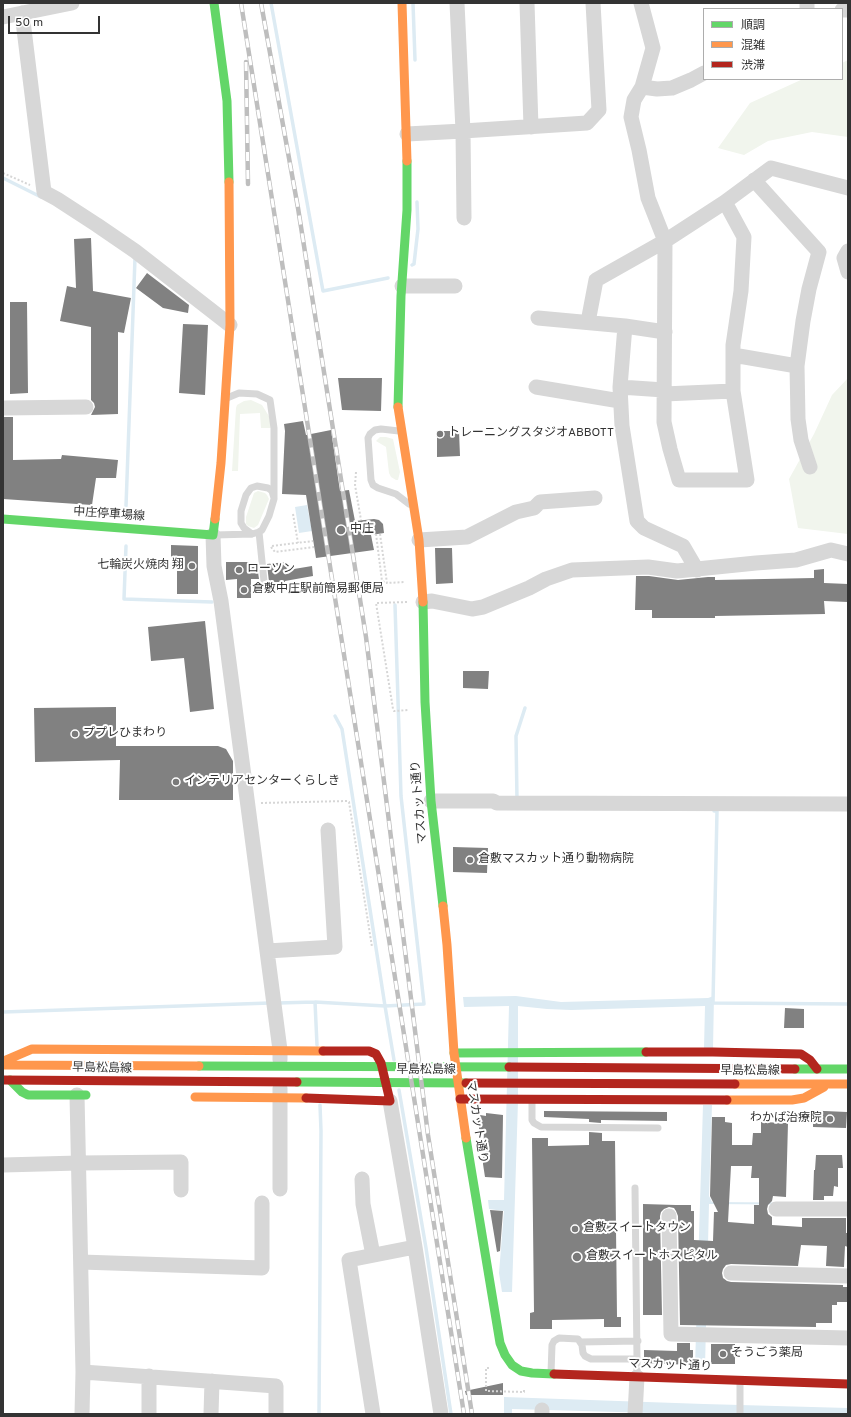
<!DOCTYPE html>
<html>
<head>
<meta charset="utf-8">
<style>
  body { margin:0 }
  #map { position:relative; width:851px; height:1417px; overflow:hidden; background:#fff; font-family:Overpass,"Noto Sans JP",sans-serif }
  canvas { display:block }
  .frame { position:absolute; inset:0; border:4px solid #333; pointer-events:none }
  .legend { position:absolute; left:703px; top:8px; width:140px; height:72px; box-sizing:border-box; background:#fff; border:1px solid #adadad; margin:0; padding:5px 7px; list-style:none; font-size:12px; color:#333 }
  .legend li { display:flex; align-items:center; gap:8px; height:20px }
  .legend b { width:20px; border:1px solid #adadad }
  .scale { position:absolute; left:8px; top:16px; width:92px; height:18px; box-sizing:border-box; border:2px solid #333; border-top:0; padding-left:5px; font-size:12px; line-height:14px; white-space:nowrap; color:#333; -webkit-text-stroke:3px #fff; paint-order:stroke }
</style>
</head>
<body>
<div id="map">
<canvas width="851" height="1417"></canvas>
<div class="frame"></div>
<ul class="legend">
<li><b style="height:5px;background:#63d668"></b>順調</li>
<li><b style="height:5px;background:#ff974d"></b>混雑</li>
<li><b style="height:5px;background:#b3261e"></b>渋滞</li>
</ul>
<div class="scale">50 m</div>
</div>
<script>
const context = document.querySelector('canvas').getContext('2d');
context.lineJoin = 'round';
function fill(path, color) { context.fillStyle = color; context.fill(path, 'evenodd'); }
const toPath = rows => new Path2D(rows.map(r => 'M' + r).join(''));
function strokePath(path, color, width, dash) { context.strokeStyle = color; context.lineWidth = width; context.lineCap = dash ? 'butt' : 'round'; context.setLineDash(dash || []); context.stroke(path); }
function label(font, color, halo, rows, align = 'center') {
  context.font = font + ' Overpass,"Noto Sans JP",sans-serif'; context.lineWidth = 4; context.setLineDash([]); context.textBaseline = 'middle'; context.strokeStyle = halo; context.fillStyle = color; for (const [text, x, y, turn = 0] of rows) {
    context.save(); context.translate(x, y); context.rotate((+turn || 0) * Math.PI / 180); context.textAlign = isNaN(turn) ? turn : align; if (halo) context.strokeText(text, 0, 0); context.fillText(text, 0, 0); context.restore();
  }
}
fill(toPath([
  [848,60,848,137,812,132,768,141,744,155,718,148,750,103,803,79,842,79,842,63],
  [848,378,848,534,798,528,789,479,814,434,832,395],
  [251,400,262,405,270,418,272,428,261,428,260,413,240,414,238,471,232,471,236,408,237,405,244,401],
  [380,437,386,437,393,439,400,472,398,480,396,480,391,477,389,473,386,447,376,441],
  [258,491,265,493,267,495,269,499,258,525,254,528,248,526,246,524,246,517,254,493]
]), '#f1f5ed');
fill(toPath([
  [307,505,312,531,299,533,295,507],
  [516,996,561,1002,708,998,714,996,713,1049,704,1048,705,1006,571,1010,547,1009,518,1006,518,1101,512,1292,502,1292,499,1273,504,1211,489,1209,488,1200,504,1200,509,1006,464,1007,463,997],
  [703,1105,712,1105,709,1196,712,1202,848,1203,848,1205,709,1204,705,1367,695,1366],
  [504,1397,704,1404,848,1408,848,1414,688,1414,512,1409,512,1414,504,1414]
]), '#ddebf3');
strokePath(toPath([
  [271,3,323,291,388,278],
  [413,3,415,60],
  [3,178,41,197],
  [412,265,414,264,418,229,417,202],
  [126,506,135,258,134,257],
  [126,546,124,599,212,602],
  [335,716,342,729,385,1006,424,1004,401,796,395,605],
  [517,800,516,736,525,708],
  [315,1002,317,1045],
  [713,1002,717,811,714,811],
  [278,1003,315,1002,385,1006,394,1060],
  [712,1003,848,1004],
  [3,1012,270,1003],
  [399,1090,426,1248,451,1414],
  [319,1414,321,1131,320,1105]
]), '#ddebf3', 3.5);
fill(toPath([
  [91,238,93,291,131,298,124,333,118,332,118,414,91,415,95,407,94,403,91,400,91,327,60,321,67,286,76,288,74,239],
  [147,273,189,305,188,313,163,308,136,288],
  [10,302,27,302,28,393,10,394],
  [183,324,208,325,205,395,179,393],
  [338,378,382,378,381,411,342,410],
  [3,417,13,417,13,460,61,459,62,455,118,460,116,478,96,478,92,505,3,499],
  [303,421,306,435,331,430,340,491,349,490,355,521,374,519,379,520,383,524,384,533,371,535,374,550,316,558,306,495,282,494,285,431,284,424],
  [437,431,459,431,460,456,437,457],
  [171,545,198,546,198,594,177,594,177,567,171,567],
  [435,548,452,548,453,583,436,584],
  [226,562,253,562,253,566,257,565,259,579,251,579,251,598,237,598,237,579,226,580],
  [287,562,288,570,312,566,313,576,285,581,286,589,270,591,267,564],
  [824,569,824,583,848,584,848,602,824,601,825,614,715,616,715,618,652,618,652,610,635,610,636,576,649,576,678,580,708,577,715,577,715,580,814,578,814,570],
  [205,621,214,709,190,712,184,658,151,661,148,627],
  [463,671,489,671,488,689,463,688],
  [116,707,116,746,218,746,226,749,233,761,233,800,119,800,120,760,35,762,34,708],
  [453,847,488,848,487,873,453,872],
  [785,1008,804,1009,804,1028,784,1028],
  [802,1110,847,1112,846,1128,813,1127,813,1123,802,1122],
  [544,1111,667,1112,667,1121,601,1120,601,1123,589,1122,589,1119,544,1117],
  [486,1113,503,1115,502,1178,485,1177,483,1164,484,1130,479,1129,480,1115,486,1116],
  [712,1117,725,1117,725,1122,732,1123,732,1145,752,1145,753,1133,761,1133,761,1122,788,1123,786,1197,773,1196,772,1201,768,1205,767,1209,768,1214,772,1217,772,1225,802,1227,802,1218,846,1218,846,1233,848,1233,848,1247,845,1246,844,1267,826,1266,827,1246,801,1245,798,1266,731,1264,726,1265,723,1269,722,1273,723,1278,727,1281,731,1282,843,1285,843,1287,848,1287,848,1302,837,1302,837,1305,832,1305,832,1323,816,1323,816,1327,680,1325,678,1216,676,1211,674,1208,669,1207,664,1209,661,1212,660,1216,662,1315,643,1315,643,1204,676,1205,691,1205,691,1211,694,1211,694,1240,713,1241,714,1212,718,1212,710,1196],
  [731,1166,752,1166,751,1178,759,1178,759,1205,754,1205,754,1224,728,1222],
  [589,1132,602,1133,602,1141,615,1141,617,1317,621,1317,621,1327,604,1327,604,1319,552,1320,552,1329,530,1329,530,1313,534,1312,532,1138,548,1138,548,1146,589,1145],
  [816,1155,842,1155,843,1168,838,1168,838,1187,834,1186,833,1196,824,1196,824,1200,813,1200,814,1170,815,1170],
  [490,1210,503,1211,500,1251,497,1252],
  [677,1343,690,1343,690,1350,693,1350,693,1365,644,1363,644,1350,677,1351],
  [711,1344,735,1344,735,1364,711,1364],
  [503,1383,503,1395,466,1395,465,1391]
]), '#818181');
strokePath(toPath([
  [3,173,30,185],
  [356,472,355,485,361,520],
  [293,514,298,543],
  [376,534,382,581,387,583],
  [380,534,387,583,405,582],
  [272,546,313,541],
  [271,547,275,552,314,547],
  [407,602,376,603,393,709,394,711,409,710],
  [261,803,347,801,349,802,372,947],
  [489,1368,486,1368,486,1391,524,1392,524,1389]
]), '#d6d6d6', 2, [2, 2]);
strokePath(toPath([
  [399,431,381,429,375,430,370,434,368,438,371,480,373,485,378,488,396,494,409,504],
  [259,532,265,591],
  [252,534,244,528,241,523,241,511,246,495,251,488,257,486,268,488,272,491,274,498],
  [215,535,252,534,259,532,262,530,269,516,274,499,274,428,270,400,257,394,239,393,227,398],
  [532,1101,532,1120,534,1123,541,1127,658,1128],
  [635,1188,637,1359],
  [580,1342,638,1341],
  [551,1373,552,1345,554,1341,559,1338,578,1339,582,1345,583,1353,585,1356,591,1359,637,1359,637,1375],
  [740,1382,740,1414]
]), '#d7d7d7', 7);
strokePath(toPath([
  [457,3,463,131,587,123,599,110,593,3],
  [527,3,531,127],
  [641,3,653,48,642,87,634,100,631,117,639,150,648,198,665,241,664,422,670,449,679,480,747,480,733,391,733,345,741,291,744,237,725,202],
  [807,3,807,9],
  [842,10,848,10],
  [22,13,44,192,57,199,97,225,135,251,230,325],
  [3,17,72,3],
  [642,87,657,89,672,88,691,80,704,73],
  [407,134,463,131,464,218],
  [754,180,819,252,809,289,803,321,797,366,798,419,801,440,810,467],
  [848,251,844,258,848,272],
  [402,286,455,286],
  [538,318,625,326,665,332],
  [588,322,596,280,665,241,725,202,771,168,848,188],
  [625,326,620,387,622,426,637,521,644,528,683,546,697,570],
  [733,355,797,366],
  [536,387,620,401],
  [620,387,664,390],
  [664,394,733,391],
  [3,408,86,407],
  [213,535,214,566,221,601,280,1050,280,1060],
  [419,540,467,537,516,512,534,508,540,502,595,498],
  [423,602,432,601,472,609,483,607,529,588,546,579,572,570,648,567,677,571,756,563,796,560,831,550,848,554],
  [431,801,493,801,497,803,848,804],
  [267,951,335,947,328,830],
  [280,1088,280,1189],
  [77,1095,83,1372,82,1414],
  [390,1101,415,1247,441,1414],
  [3,1165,79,1163,181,1162,181,1190],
  [362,1179,363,1204,373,1255],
  [776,1209,848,1209],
  [669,1216,671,1334,848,1338],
  [81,1262,262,1268,262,1203],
  [731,1273,848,1276],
  [83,1372,276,1386,276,1414],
  [149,1414,149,1376],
  [211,1414,212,1381],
  [373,1414,349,1260,415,1247],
  [542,1414,542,1410],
  [635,1414,637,1377]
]), '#d7d7d7', 15);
strokePath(toPath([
  [214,3,227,101,229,182],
  [398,407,401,296,407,210,407,161],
  [3,519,213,535,215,519],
  [423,602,425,702,431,801,443,906],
  [454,1053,646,1052],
  [199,1066,509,1067],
  [795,1069,848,1069],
  [10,1080,22,1092,28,1095,86,1095],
  [297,1082,466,1083],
  [466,1138,500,1343,505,1355,512,1365,521,1371,532,1373,554,1374]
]), '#63d668', 9);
strokePath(toPath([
  [402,3,407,161],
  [398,407,419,540,423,602],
  [215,519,221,463,230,325,229,182],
  [443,906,447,945,454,1053,466,1138],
  [4,1061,32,1049,323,1051],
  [3,1065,199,1066],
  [735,1084,848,1084],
  [195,1097,306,1098],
  [727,1100,792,1100,804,1098,824,1087]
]), '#ff974d', 9);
strokePath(toPath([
  [646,1052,713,1052,801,1054,810,1060,817,1069],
  [509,1067,795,1069],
  [3,1080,297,1082],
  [466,1083,735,1084],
  [306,1098,390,1101,381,1063,376,1054,369,1051,323,1051],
  [460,1099,727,1100],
  [554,1374,848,1384]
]), '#b3261e', 9);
const rail = toPath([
  [241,3,464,1414],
  [261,3,298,208,366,637,428,1135,472,1414],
  [246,62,248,184]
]);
strokePath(rail, '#bebebe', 4.5);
strokePath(rail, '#fff', 3, [9]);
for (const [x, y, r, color] of [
  [440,434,4,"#7a7a7a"],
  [341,530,5,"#7a7a7a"],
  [192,566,4,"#7a7a7a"],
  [239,570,4,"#7a7a7a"],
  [244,590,4,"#7a7a7a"],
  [75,734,4,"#7a7a7a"],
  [176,782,4,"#7a7a7a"],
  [470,860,4,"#7a7a7a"],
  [830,1119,4,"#7a7a7a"],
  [575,1229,4,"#7a7a7a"],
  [577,1257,5,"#7a7a7a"],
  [723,1354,4,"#7a7a7a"]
]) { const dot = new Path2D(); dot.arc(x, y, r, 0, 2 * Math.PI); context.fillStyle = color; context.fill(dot); strokePath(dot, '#fff', 1.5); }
label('12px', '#333', '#fff', [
  ["トレーニングスタジオABBOTT",448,434],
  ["中庄",350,530],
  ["七輪炭火焼肉 翔",184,566,"right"],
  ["ローソン",247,570],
  ["倉敷中庄駅前簡易郵便局",252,590],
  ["ププレひまわり",83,734],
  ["インテリアセンターくらしき",184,782],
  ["倉敷マスカット通り動物病院",478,860],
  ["わかば治療院",822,1119,"right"],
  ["倉敷スイートタウン",583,1229],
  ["倉敷スイートホスピタル",586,1257],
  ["そうごう薬局",731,1354]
], 'left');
label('12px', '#333', '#fff', [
  ["中庄停車場線",109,515,4],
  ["マスカット通り",420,802,-95],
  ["早島松島線",102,1069,1],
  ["早島松島線",426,1071],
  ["早島松島線",750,1072],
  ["マスカット通り",476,1122,81],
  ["マスカット通り",670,1366,2]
]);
</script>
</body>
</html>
